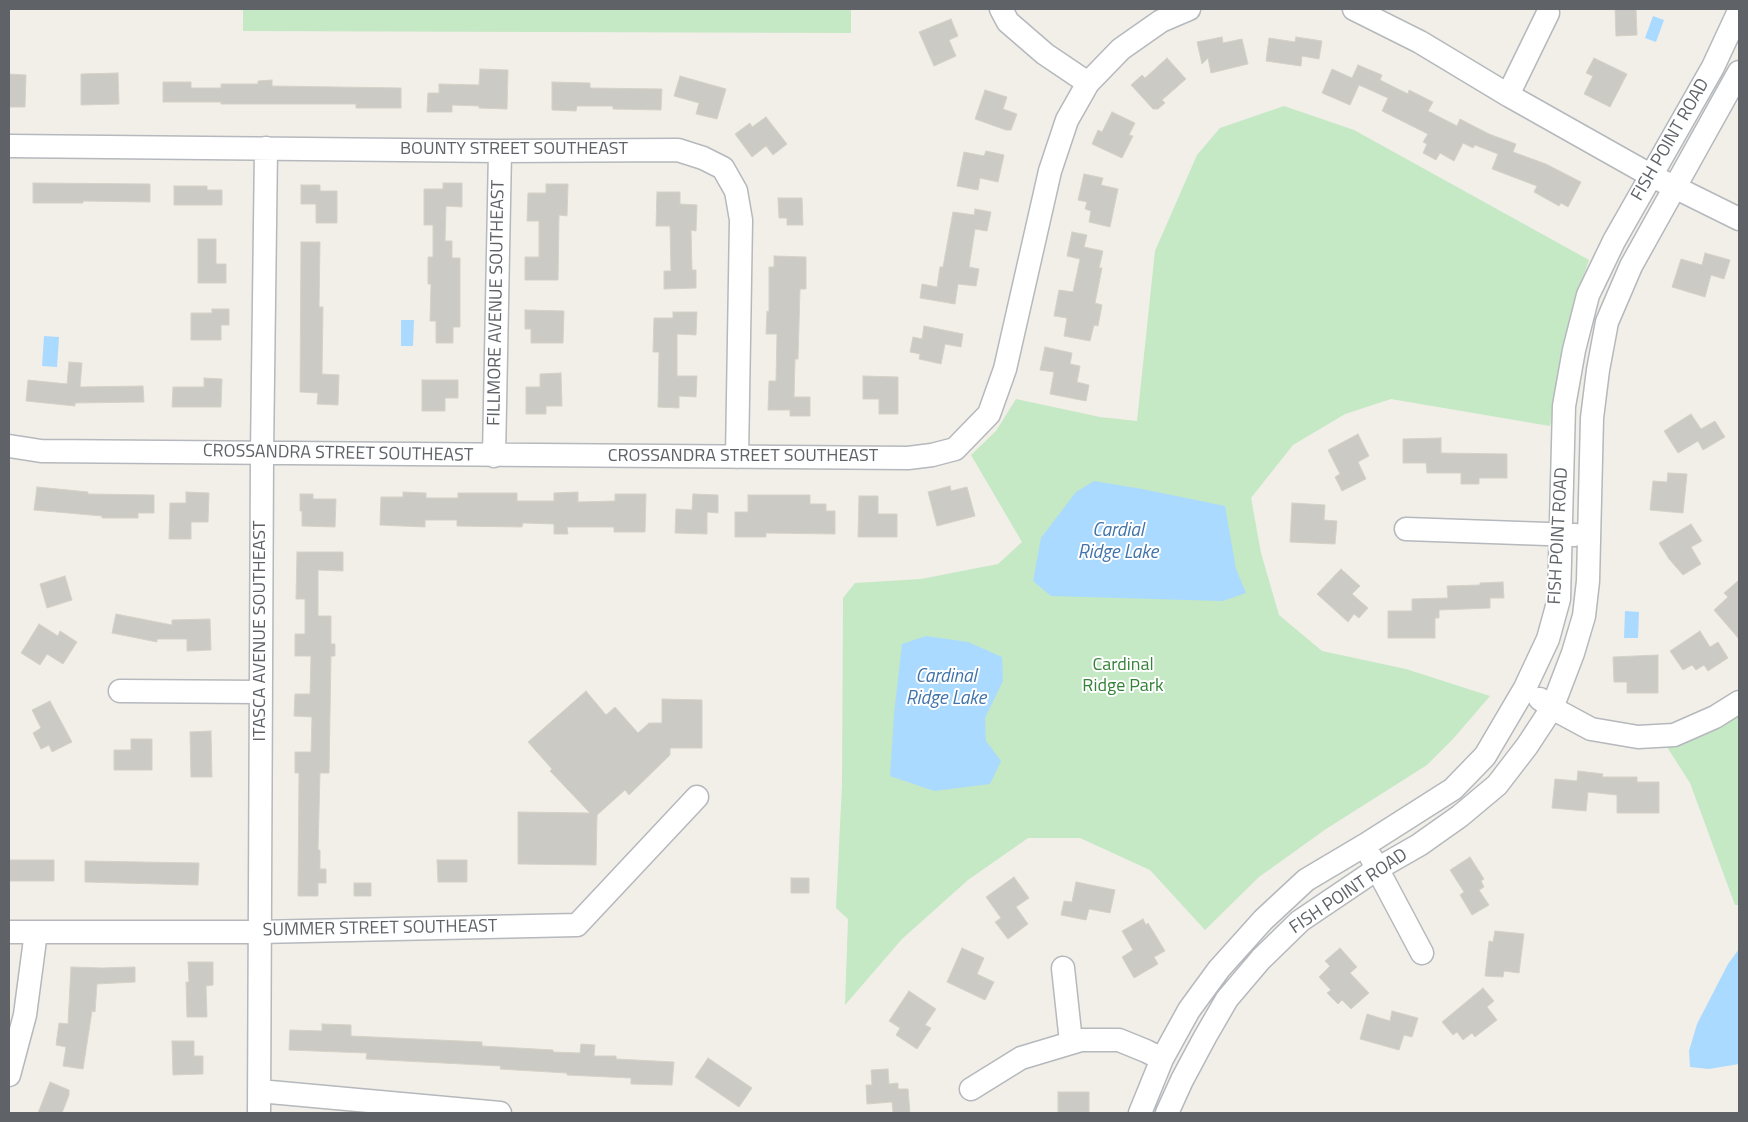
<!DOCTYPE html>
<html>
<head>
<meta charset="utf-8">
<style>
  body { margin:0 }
  #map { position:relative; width:1748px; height:1122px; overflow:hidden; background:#f1efe8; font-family:"Titillium Web",sans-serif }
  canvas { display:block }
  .frame { position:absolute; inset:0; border:10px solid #5f6368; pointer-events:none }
</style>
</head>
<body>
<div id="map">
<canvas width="1748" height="1122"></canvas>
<div class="frame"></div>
</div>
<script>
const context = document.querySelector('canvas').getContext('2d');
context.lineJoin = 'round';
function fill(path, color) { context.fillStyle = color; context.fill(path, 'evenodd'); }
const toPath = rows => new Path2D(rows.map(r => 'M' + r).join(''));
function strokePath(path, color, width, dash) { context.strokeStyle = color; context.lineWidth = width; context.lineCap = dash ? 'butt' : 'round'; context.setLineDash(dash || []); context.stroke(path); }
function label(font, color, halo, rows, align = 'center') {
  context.font = font + ' "Titillium Web",sans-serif'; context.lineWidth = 4; context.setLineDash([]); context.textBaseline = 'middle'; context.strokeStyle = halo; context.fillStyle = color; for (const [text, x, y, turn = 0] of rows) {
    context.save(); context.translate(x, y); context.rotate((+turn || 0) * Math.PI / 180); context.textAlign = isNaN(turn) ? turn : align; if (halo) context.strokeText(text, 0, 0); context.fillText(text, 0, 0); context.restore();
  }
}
fill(toPath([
  [243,9,851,9,851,33,243,31],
  [1284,106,1354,130,1589,260,1572,310,1550,426,1391,399,1345,414,1293,445,1251,498,1261,553,1279,615,1322,651,1406,669,1490,696,1453,739,1427,765,1326,829,1259,877,1205,930,1150,870,1080,838,1028,838,968,880,902,939,845,1005,848,919,836,908,842,785,843,598,855,583,921,579,998,564,1022,542,971,455,996,431,1016,399,1100,417,1137,421,1155,251,1197,155,1220,128],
  [1739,707,1739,905,1735,905,1690,783,1660,736]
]), '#c5e8c5');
fill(toPath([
  [1653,16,1664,20,1656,42,1645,38],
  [401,320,414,320,413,346,401,346],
  [44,336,59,337,57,367,42,366],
  [1094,481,1142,489,1225,506,1236,569,1246,593,1223,601,1051,596,1033,581,1041,538,1076,492],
  [1625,611,1639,612,1638,638,1624,638],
  [926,636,968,642,1002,657,1003,681,985,718,986,741,1001,761,990,784,934,791,890,776,894,714,902,644],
  [1739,949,1739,1064,1709,1069,1690,1067,1689,1051,1697,1024,1728,964]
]), '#aadaff');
const building = toPath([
  [1615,9,1636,9,1637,35,1616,36,1615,9],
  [951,19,958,36,949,40,956,56,934,66,919,32,951,19],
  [1222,37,1223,43,1242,39,1248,64,1211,73,1208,58,1202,64,1197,42,1222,37],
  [1296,37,1322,41,1319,59,1302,56,1301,66,1266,61,1269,38,1295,42,1296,37],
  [1167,58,1186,79,1162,100,1165,103,1158,109,1153,109,1131,85,1142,75,1145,78,1167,58],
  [1594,58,1627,74,1610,107,1584,94,1593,76,1586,73,1594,58],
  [1358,65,1382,75,1380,80,1408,94,1409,90,1433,102,1428,111,1457,126,1460,119,1489,134,1516,144,1513,152,1546,164,1581,182,1568,207,1561,203,1559,206,1534,192,1537,186,1492,169,1498,154,1475,145,1473,148,1463,143,1454,161,1440,153,1436,160,1423,153,1427,144,1423,142,1428,134,1382,111,1388,98,1359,85,1350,105,1322,93,1332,69,1352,78,1358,65],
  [480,69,508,70,507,109,479,108,479,106,452,105,452,112,427,112,428,93,439,93,439,84,479,85,480,69],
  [118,73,119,104,81,105,81,74,118,73],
  [9,74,26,75,25,107,9,107,9,74],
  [680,76,726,89,717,119,696,114,699,103,674,96,680,76],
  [272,80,272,86,401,88,401,108,356,108,356,104,221,104,221,102,163,102,163,82,191,82,191,88,221,88,221,84,258,84,258,81,272,80],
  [552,82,590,83,590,88,662,89,661,110,613,109,613,106,577,106,576,111,552,110,552,82],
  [985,90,1007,97,1003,109,1017,114,1011,130,1006,130,975,119,985,90],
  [1112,112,1135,123,1129,135,1133,136,1122,158,1092,144,1098,130,1102,132,1112,112],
  [766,117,787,144,773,155,766,146,752,157,735,134,750,123,752,127,766,117],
  [986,151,1004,155,998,182,980,178,978,190,957,186,964,152,984,156,986,151],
  [1084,174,1103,178,1101,185,1118,189,1110,227,1089,222,1091,211,1085,209,1087,202,1078,200,1084,174],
  [33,183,150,184,150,202,83,201,83,203,33,203,33,183],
  [443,183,462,183,462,207,446,206,445,241,452,241,452,258,460,258,460,327,453,327,453,343,436,343,436,321,430,321,431,284,428,284,428,257,433,257,433,225,424,225,424,189,443,189,443,183],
  [546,184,568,184,567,216,559,215,558,280,525,280,525,257,539,257,539,221,527,221,528,193,546,193,546,184],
  [301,185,320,185,320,191,337,191,337,223,316,223,316,204,301,204,301,185],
  [174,186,207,186,207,190,222,190,222,205,174,205,174,186],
  [657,192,680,192,680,204,697,205,696,231,691,230,692,270,696,270,696,288,664,289,664,271,671,271,670,226,656,226,657,192],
  [778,198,802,198,803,225,787,225,787,218,779,218,778,198],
  [975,209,991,212,987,231,975,229,969,267,979,269,976,286,958,284,955,304,920,298,922,284,937,287,940,267,943,267,953,212,974,215,975,209],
  [1072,232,1087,235,1084,247,1103,251,1099,268,1102,268,1095,303,1102,305,1098,326,1094,325,1090,341,1064,336,1067,318,1054,316,1059,290,1073,292,1080,259,1067,256,1072,232],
  [198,239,216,239,216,264,226,264,226,283,198,283,198,239],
  [301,242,320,242,319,307,323,307,322,374,339,375,338,405,317,404,318,393,300,392,301,242],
  [1705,253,1730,260,1724,279,1711,275,1705,297,1672,287,1681,259,1702,265,1705,253],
  [774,256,806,257,806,289,800,289,798,359,795,359,794,397,810,397,810,416,790,416,790,410,768,410,769,381,776,381,777,334,766,334,767,311,769,312,769,267,774,267,774,256],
  [212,309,229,309,229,325,221,325,221,340,191,340,191,313,212,313,212,309],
  [525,310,564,311,563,343,531,343,531,329,525,329,525,310],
  [673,312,697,312,696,335,677,334,677,376,697,376,696,397,679,396,679,408,658,407,659,352,653,352,654,318,673,318,673,312],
  [924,326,963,334,961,347,945,344,941,364,919,359,920,354,910,352,913,337,922,339,924,326],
  [1045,347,1072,353,1070,364,1080,366,1077,382,1089,385,1086,401,1050,394,1054,372,1040,370,1045,347],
  [69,362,82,363,80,387,143,386,144,402,75,403,75,406,26,401,28,380,67,384,69,362],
  [561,373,562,406,546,406,546,414,526,414,526,387,540,387,540,374,561,373],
  [863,376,898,377,898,414,879,414,879,399,863,399,863,376],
  [204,378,222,379,221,407,172,407,173,387,204,387,204,378],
  [422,380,458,380,458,398,445,398,445,411,422,411,422,380],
  [1691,414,1701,429,1715,421,1725,437,1703,450,1698,441,1678,453,1664,431,1691,414],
  [1358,434,1369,456,1358,462,1366,479,1342,491,1335,477,1340,474,1328,450,1358,434],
  [1441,438,1441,453,1507,454,1507,478,1479,478,1479,484,1461,484,1461,473,1427,473,1426,463,1403,463,1403,439,1441,438],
  [1668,473,1687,474,1683,513,1650,510,1653,481,1667,482,1668,473],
  [950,486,951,491,967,487,975,516,937,526,928,492,950,486],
  [37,487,88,492,88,494,154,495,154,513,138,513,138,518,102,518,102,516,34,510,37,487],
  [186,492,209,493,208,522,191,522,191,539,169,539,170,503,186,503,186,492],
  [403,492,426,493,426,498,458,498,458,493,517,493,517,501,554,501,554,493,578,492,578,502,615,501,615,494,646,494,645,532,614,532,614,527,567,527,568,534,554,534,554,524,523,523,522,527,457,526,457,520,425,520,425,527,380,525,381,497,403,497,403,492],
  [300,494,313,494,313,499,336,499,335,527,302,526,302,511,300,511,300,494],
  [693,494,718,495,718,513,707,512,707,534,675,533,676,509,692,510,693,494],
  [748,495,810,495,810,504,826,504,826,511,835,511,835,534,766,533,766,537,735,537,735,512,748,512,748,495],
  [859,496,878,496,878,514,897,514,897,537,858,537,859,496],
  [1292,503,1325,505,1324,520,1337,521,1335,544,1290,542,1292,503],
  [1691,524,1702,541,1691,547,1701,564,1683,575,1669,559,1659,543,1691,524],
  [297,552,343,552,343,571,318,570,318,616,331,616,331,644,335,644,335,656,331,656,329,773,320,773,318,850,320,850,320,869,326,869,326,883,318,883,318,896,298,896,299,773,295,773,295,752,311,752,312,717,294,716,295,694,310,694,311,656,295,656,295,634,305,634,305,599,296,599,297,552],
  [1341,569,1360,586,1352,594,1368,608,1359,618,1354,614,1348,622,1317,594,1341,569],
  [65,576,72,600,47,608,40,584,65,576],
  [1739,580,1739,639,1714,610,1728,597,1724,593,1739,580],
  [1503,582,1504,598,1490,598,1490,608,1439,610,1439,618,1435,618,1435,638,1388,638,1388,611,1412,611,1412,599,1448,598,1447,586,1480,585,1480,583,1503,582],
  [116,614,172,625,172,620,210,619,211,650,187,651,187,639,157,639,157,642,112,633,116,614],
  [39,624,58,636,60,631,77,642,63,664,47,654,40,665,21,653,39,624],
  [1700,631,1710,647,1718,642,1728,658,1708,671,1704,665,1696,670,1692,665,1683,670,1670,651,1700,631],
  [1658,655,1658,693,1627,693,1627,682,1614,682,1613,657,1658,655],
  [586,691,606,715,615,707,638,733,649,723,662,723,662,699,702,700,702,748,670,748,670,755,629,795,625,790,597,815,596,865,518,864,518,812,590,813,550,771,552,769,528,742,586,691],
  [50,701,72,742,52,752,49,745,41,749,33,733,41,728,32,710,50,701],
  [211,731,212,777,191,777,190,732,211,731],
  [131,739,152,739,152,770,114,770,114,750,131,750,131,739],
  [1578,771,1603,774,1602,777,1637,777,1637,782,1659,782,1659,813,1617,813,1617,795,1588,792,1586,811,1552,808,1555,779,1577,781,1578,771],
  [1470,857,1484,879,1481,881,1484,887,1479,890,1489,905,1472,915,1460,895,1464,892,1450,870,1470,857],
  [9,860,54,860,54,881,9,881,9,860],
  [437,860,467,860,467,882,438,882,437,860],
  [85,861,199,863,198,885,85,882,85,861],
  [1014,877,1029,898,1016,907,1028,924,1008,939,995,922,1001,918,986,897,1014,877],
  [791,878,809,878,809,893,791,893,791,878],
  [1076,882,1115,890,1110,913,1089,909,1086,920,1061,915,1064,901,1072,902,1076,882],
  [354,883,371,883,371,896,354,896,354,883],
  [1143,919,1146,925,1148,923,1165,951,1154,957,1158,964,1134,978,1122,957,1133,950,1122,931,1143,919],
  [1495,931,1524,934,1519,973,1504,971,1503,977,1485,976,1489,941,1493,942,1495,931],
  [962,948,984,958,977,974,994,982,985,1000,947,982,962,948],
  [1340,948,1357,967,1350,973,1369,993,1351,1009,1342,1000,1338,1004,1327,993,1331,990,1319,977,1330,966,1325,961,1340,948],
  [188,962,213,962,213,985,206,986,207,1017,187,1017,186,982,189,982,188,962],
  [71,967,102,968,135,967,135,982,97,984,95,1012,92,1011,83,1069,63,1066,66,1047,56,1045,59,1023,68,1024,71,967],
  [1483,988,1494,1001,1487,1007,1497,1020,1475,1037,1472,1033,1463,1040,1457,1032,1453,1035,1442,1022,1483,988],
  [909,991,936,1009,925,1025,931,1028,917,1049,896,1035,900,1028,889,1021,909,991],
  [1392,1011,1418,1018,1412,1037,1404,1035,1399,1050,1360,1039,1367,1014,1390,1021,1392,1011],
  [322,1024,351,1025,351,1036,482,1042,482,1046,553,1050,553,1052,580,1053,581,1044,595,1045,594,1056,616,1056,616,1059,674,1062,672,1085,631,1084,631,1078,567,1075,567,1073,500,1069,501,1066,366,1059,367,1053,289,1050,290,1030,322,1031,322,1024],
  [172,1041,194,1041,194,1056,203,1056,203,1074,173,1075,172,1041],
  [708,1058,752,1088,739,1107,695,1077,708,1058],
  [888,1069,889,1084,898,1083,898,1089,908,1089,910,1113,893,1113,892,1102,867,1104,866,1085,872,1085,871,1070,888,1069],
  [50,1082,69,1090,69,1095,62,1113,38,1113,50,1082],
  [1058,1092,1089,1092,1089,1112,1058,1113,1058,1092]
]);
fill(building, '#cccac5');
strokePath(building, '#d6d1c6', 1);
const minor = toPath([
  [1001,9,1008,22,1045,54,1088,83],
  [1354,9,1420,42,1508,95,1650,175,1739,219],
  [1508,95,1548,13],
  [9,146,500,151,678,150,703,158,723,168,736,191,741,220,737,457],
  [9,446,41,451,908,458,932,455,955,449,989,414,1005,369,1050,171,1067,120,1088,83,1121,49,1161,21,1189,9],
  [494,456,500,151],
  [1406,529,1575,535],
  [120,691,260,692],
  [1540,699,1552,708,1591,729,1638,737,1674,735,1715,717,1739,702],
  [1371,857,1422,953],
  [9,932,259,932,577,925,697,797],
  [1063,968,1071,1042],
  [9,1075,25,1015,36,932],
  [971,1089,1021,1058,1081,1040,1119,1040,1146,1051,1162,1059],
  [259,1091,500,1113],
  [259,1113,262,453,266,148],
  [1140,1113,1162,1059,1189,1010,1219,969,1263,920,1306,880,1365,845,1453,789,1485,756,1525,688,1548,639,1559,599,1564,406,1574,350,1588,295,1614,241,1713,67,1739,11],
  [1167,1113,1182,1080,1205,1037,1227,999,1261,959,1300,921,1377,869,1419,845,1460,816,1497,785,1527,746,1552,708,1573,653,1584,616,1588,581,1592,418,1598,370,1607,322,1631,266,1739,72]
]);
strokePath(minor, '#b5b8bc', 25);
strokePath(minor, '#fff', 22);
label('18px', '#5f6368', '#fff', [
  ["FISH POINT ROAD",1671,140,-60],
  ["BOUNTY STREET SOUTHEAST",514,150],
  ["FILLMORE AVENUE SOUTHEAST",497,303,-89],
  ["CROSSANDRA STREET SOUTHEAST",338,454,1],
  ["CROSSANDRA STREET SOUTHEAST",743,457],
  ["FISH POINT ROAD",1559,536,-87],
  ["ITASCA AVENUE SOUTHEAST",261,631,-90],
  ["FISH POINT ROAD",1349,892,-34],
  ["SUMMER STREET SOUTHEAST",380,929,-1]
]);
label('18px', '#348238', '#fff', [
  ["Cardinal",1123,666],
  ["Ridge Park",1123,687]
]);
label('italic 19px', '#4174aa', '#fff', [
  ["Cardial",1118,531],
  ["Ridge Lake",1118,553],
  ["Cardinal",946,677],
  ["Ridge Lake",946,699]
]);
</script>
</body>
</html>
